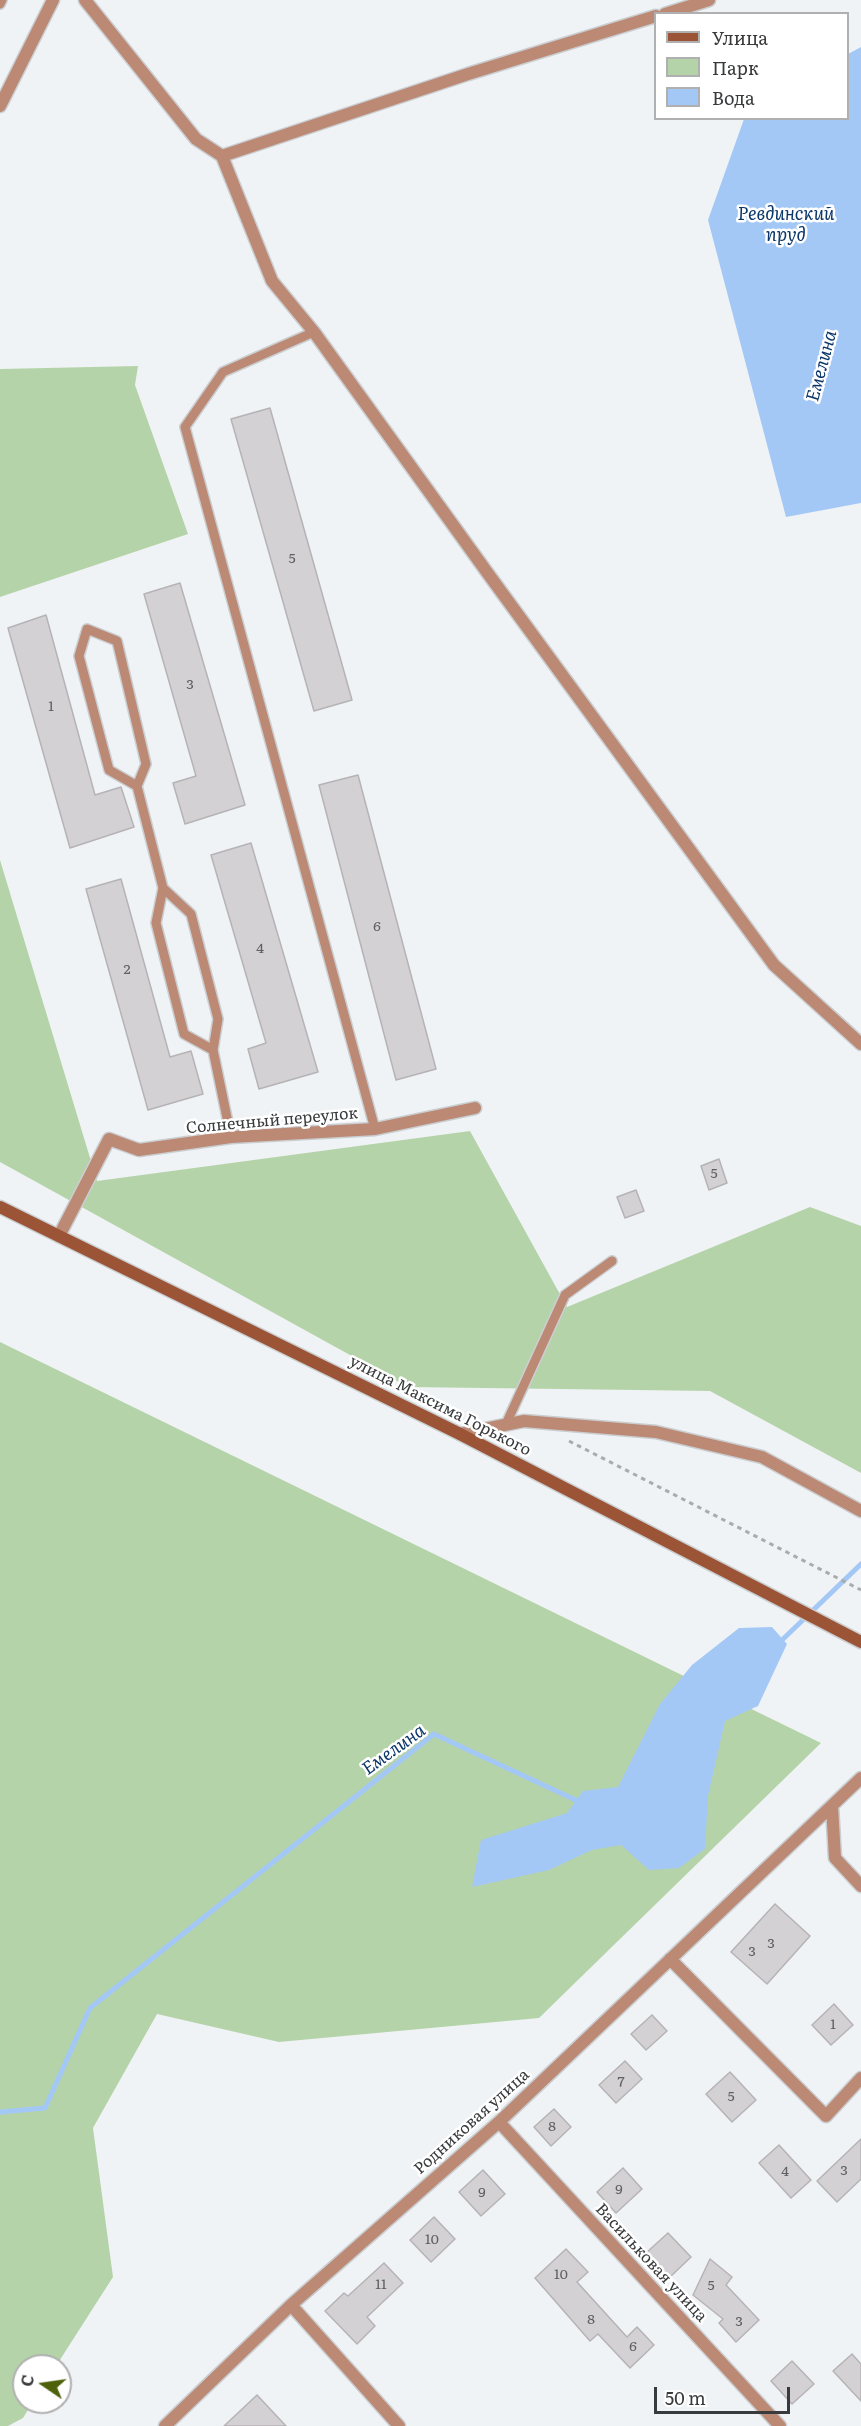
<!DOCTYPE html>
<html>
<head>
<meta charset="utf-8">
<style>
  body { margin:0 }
  #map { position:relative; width:861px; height:2426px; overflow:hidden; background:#f0f3f6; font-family:Literata,serif }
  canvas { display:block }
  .legend { position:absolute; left:654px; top:12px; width:195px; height:108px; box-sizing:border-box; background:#fff; border:2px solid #b0b0b1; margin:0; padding:8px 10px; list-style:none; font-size:18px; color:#393a3b }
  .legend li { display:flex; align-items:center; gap:12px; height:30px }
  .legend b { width:30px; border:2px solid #b0b0b1 }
  .north { position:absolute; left:12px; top:2354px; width:60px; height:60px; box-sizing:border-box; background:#fff; border:2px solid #b0b0b1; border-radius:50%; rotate:283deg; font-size:16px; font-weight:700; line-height:24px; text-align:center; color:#393a3b }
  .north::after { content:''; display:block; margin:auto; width:21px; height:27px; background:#4d610b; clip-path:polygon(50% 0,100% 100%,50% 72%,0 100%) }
  .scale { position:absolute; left:654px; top:2387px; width:136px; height:27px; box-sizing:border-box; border:3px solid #393a3b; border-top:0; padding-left:8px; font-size:18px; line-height:21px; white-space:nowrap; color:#393a3b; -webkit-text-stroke:4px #fff; paint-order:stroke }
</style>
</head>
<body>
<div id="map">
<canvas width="861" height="2426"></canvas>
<ul class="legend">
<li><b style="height:8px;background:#9b5436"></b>Улица</li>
<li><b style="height:16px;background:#b5d3a9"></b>Парк</li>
<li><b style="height:16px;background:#a4c8f5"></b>Вода</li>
</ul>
<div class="north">С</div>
<div class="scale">50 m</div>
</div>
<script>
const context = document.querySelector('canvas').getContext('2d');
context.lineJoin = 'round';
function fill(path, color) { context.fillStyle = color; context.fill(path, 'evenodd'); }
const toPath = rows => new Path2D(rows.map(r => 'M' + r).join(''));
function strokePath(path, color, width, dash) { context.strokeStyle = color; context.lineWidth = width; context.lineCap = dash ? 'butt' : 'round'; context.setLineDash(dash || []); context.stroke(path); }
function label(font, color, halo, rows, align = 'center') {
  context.font = font + ' Literata,serif'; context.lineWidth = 5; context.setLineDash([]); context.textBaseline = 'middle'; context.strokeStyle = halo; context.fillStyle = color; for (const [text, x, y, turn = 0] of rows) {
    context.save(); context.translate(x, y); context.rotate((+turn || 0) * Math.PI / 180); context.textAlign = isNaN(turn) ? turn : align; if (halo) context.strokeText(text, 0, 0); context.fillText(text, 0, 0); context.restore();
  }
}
fill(toPath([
  [138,366,135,385,188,534,0,597,0,369],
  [0,860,97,1181,470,1131,567,1307,810,1207,861,1226,861,1473,710,1391,408,1387,0,1162],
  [0,1342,821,1743,539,2018,279,2042,157,2014,93,2128,113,2277,56,2366,24,2366,24,2402,33,2402,23,2418,8,2426,0,2426]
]), '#b5d3a9');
fill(toPath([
  [861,47,861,503,786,517,708,220,744,119,848,118,848,54],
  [772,1627,787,1644,758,1706,725,1721,708,1796,705,1849,679,1868,649,1870,621,1845,592,1850,549,1870,472,1887,481,1840,567,1813,583,1791,618,1787,660,1704,692,1665,739,1628]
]), '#a4c8f5');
strokePath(toPath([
  [780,1642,861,1564],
  [0,2112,45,2108,90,2008,434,1734,582,1803]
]), '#a4c8f5', 5);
const building = toPath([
  [270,408,352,700,314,711,231,419,270,408],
  [180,583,245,805,185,824,173,783,196,776,144,594,180,583],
  [46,615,95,795,121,787,134,827,70,848,8,628,46,615],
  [358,775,436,1069,396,1080,319,785,358,775],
  [251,843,318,1072,259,1089,248,1049,266,1043,211,855,251,843],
  [121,879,170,1057,191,1051,203,1094,148,1110,86,889,121,879],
  [719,1159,727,1183,709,1190,701,1166,719,1159],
  [636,1190,644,1211,625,1218,617,1197,636,1190],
  [775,1904,810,1936,767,1984,731,1952,775,1904],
  [834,2004,853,2025,831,2045,812,2025,834,2004],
  [652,2015,667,2031,646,2050,631,2034,652,2015],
  [625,2061,642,2079,616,2103,599,2085,625,2061],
  [730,2072,756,2100,732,2122,706,2094,730,2072],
  [554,2109,571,2127,551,2146,534,2127,554,2109],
  [861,2139,861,2179,837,2202,817,2181,861,2139],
  [779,2145,811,2180,791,2198,759,2163,779,2145],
  [623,2168,642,2189,616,2213,597,2192,623,2168],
  [483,2170,505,2194,481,2216,459,2192,483,2170],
  [434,2217,455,2239,431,2262,410,2240,434,2217],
  [668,2233,691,2257,669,2278,646,2253,668,2233],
  [566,2249,588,2272,577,2282,627,2337,637,2327,654,2345,630,2368,598,2334,590,2341,535,2278,566,2249],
  [710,2259,732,2277,726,2285,759,2320,736,2342,719,2323,723,2319,693,2295,710,2259],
  [384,2263,403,2283,367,2317,375,2326,357,2344,325,2311,344,2293,348,2296,384,2263],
  [852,2354,861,2364,861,2401,833,2371,852,2354],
  [792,2361,814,2384,792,2404,771,2381,792,2361],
  [257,2395,286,2426,224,2426,257,2395]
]);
fill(building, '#d4d1d4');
strokePath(building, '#b6b3b6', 1.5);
const lane = toPath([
  [0,4,2,0],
  [314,332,223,372,185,427,375,1129],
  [137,786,109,770,79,656,87,629,117,641,146,764,137,786,163,888,191,914,218,1019,213,1050,231,1137],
  [163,888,156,923,184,1034,213,1050],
  [506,1424,565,1295,612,1261]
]);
const street = toPath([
  [85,0,196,139,222,156,272,281,314,332,489,575,774,965,861,1044],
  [665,14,709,0],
  [0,106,53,0],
  [222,156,468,74,656,16],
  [59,1236,109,1139,139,1150,231,1137,375,1129,475,1108],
  [460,1434,524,1421,656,1432,762,1457,861,1511],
  [832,1806,835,1858,861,1886],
  [670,1959,826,2116,861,2078],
  [499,2122,780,2426],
  [291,2305,399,2426],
  [165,2426,291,2305,499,2122,861,1778]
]);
const secondary = toPath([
  [0,1207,460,1434,861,1642]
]);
strokePath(lane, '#cbced1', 12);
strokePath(street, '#cbced1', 15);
strokePath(secondary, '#cbced1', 15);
strokePath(toPath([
  [569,1441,861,1590]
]), '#a9abad', 3, [4.5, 4.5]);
strokePath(lane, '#bb8974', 9);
strokePath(street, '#bb8974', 12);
strokePath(secondary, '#9b5436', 12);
label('14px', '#606061', null, [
  ["5",292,559],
  ["3",190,685],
  ["1",51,707],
  ["6",377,927],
  ["4",260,949],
  ["2",127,970],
  ["5",714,1174],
  ["3",771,1944],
  ["3",752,1952],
  ["1",833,2025],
  ["7",621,2082],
  ["5",731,2097],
  ["8",552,2127],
  ["3",844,2171],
  ["4",785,2172],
  ["9",619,2190],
  ["9",482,2193],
  ["10",432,2240],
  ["10",561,2275],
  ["11",381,2285],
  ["5",711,2286],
  ["8",591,2320],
  ["3",739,2322],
  ["6",633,2347]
]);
label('16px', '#393a3b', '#fff', [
  ["Солнечный переулок",272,1121,-5],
  ["улица Максима Горького",440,1406,27],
  ["Родниковая улица",472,2122,-42],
  ["Васильковая улица",651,2263,47]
]);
label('italic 18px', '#0b3769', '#fff', [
  ["Ревдинский",786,215],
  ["пруд",786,236],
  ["Емелина",822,366,-75],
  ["Емелина",394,1750,-36]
]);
</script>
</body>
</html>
